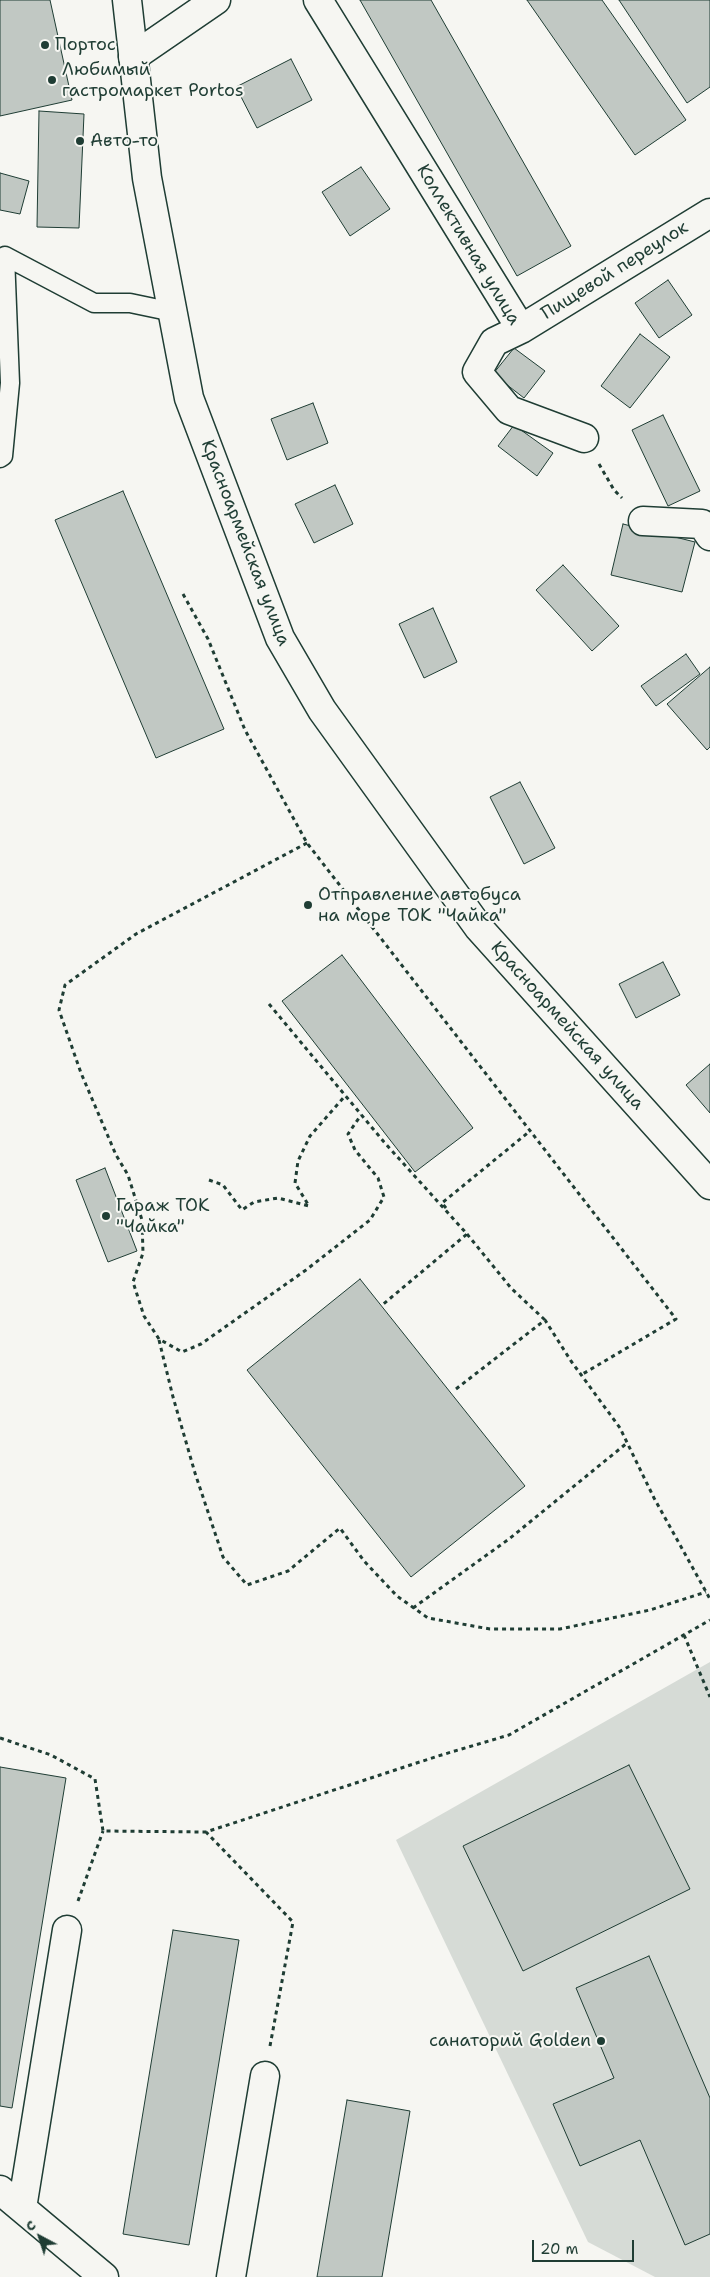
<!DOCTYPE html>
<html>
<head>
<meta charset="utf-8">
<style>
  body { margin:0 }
  #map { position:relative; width:710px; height:2277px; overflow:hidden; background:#f6f6f2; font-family:"Shantell Sans",sans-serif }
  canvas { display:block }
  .north { position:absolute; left:15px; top:2212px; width:50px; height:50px; -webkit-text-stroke:4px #f6f6f2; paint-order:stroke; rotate:320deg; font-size:14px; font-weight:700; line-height:20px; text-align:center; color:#1f3d34 }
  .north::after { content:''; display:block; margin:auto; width:18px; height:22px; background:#1f3d34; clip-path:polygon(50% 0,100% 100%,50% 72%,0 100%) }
  .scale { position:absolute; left:532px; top:2240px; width:102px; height:22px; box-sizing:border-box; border:2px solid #1f3d34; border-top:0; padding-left:6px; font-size:15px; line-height:18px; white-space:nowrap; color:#1f3d34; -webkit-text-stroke:4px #f6f6f2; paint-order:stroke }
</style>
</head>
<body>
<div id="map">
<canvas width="710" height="2277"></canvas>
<div class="north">С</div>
<div class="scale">20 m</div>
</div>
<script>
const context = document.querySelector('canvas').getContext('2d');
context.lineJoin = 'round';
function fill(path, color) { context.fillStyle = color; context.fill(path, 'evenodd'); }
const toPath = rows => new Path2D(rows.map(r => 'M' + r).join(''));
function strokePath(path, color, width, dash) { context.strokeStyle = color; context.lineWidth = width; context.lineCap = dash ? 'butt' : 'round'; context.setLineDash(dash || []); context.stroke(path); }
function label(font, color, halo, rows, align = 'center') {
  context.font = font + ' "Shantell Sans",sans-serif'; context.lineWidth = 4; context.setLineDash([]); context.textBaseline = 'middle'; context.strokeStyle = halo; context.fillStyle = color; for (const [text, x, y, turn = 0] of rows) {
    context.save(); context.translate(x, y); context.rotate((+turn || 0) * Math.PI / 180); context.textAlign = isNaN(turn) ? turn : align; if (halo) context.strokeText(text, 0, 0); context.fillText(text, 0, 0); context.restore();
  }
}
fill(toPath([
  [710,1662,710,2277,655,2277,588,2242,396,1840]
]), '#d6dbd6');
const building = toPath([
  [0,0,50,0,72,100,0,116,0,0],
  [360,0,431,0,571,246,517,276,360,0],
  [527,0,602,0,686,120,635,155,527,0],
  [619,0,710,0,710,87,687,103,619,0],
  [291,59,312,100,257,128,236,87,291,59],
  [39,111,84,114,79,228,37,227,39,111],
  [361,167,390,209,350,236,322,192,361,167],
  [0,173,29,181,20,214,0,210,0,173],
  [668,280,692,315,659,338,635,303,668,280],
  [640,334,670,357,630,408,601,386,640,334],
  [514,348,545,371,524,398,493,374,514,348],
  [313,403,328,443,287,460,271,419,313,403],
  [663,415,700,491,668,506,632,430,663,415],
  [514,425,553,453,537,476,498,446,514,425],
  [335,485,353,524,314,543,295,504,335,485],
  [123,491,224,729,156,758,55,520,123,491],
  [623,524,695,542,682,592,611,575,623,524],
  [563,565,619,626,592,651,536,590,563,565],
  [433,608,457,662,424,678,399,624,433,608],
  [686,654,700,674,656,706,641,686,686,654],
  [710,667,710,747,707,750,667,704,710,667],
  [520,782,555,848,524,864,490,797,520,782],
  [342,955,473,1128,415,1172,282,1001,342,955],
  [663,962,680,995,636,1018,619,984,663,962],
  [710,1064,710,1113,686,1085,710,1064],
  [105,1168,137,1251,108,1262,76,1180,105,1168],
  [360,1279,525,1486,411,1577,247,1370,360,1279],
  [629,1765,690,1889,523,1971,463,1846,629,1765],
  [0,1767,66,1778,12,2108,0,2106,0,1767],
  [173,1930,239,1940,189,2245,123,2234,173,1930],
  [649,1956,710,2098,710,2234,685,2245,640,2140,580,2166,553,2104,614,2078,576,1988,649,1956],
  [347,2100,410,2111,382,2277,317,2277,347,2100]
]);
fill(building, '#c1c8c3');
strokePath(building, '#1f3d34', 1);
const lane = toPath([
  [0,458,3,456,10,383,5,256,94,303,130,303,173,312]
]);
const street = toPath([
  [318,0,521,329],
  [133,57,216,0],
  [584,438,509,410,477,372,494,342,521,329,710,213],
  [643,521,702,524,710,536],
  [0,2190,104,2277],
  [22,2208,67,1930],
  [231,2277,265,2076]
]);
const secondary = toPath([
  [127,0,147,178,189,398,280,638,322,710,479,928,710,1185]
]);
strokePath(lane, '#1f3d34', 21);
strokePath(street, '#1f3d34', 31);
strokePath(secondary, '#1f3d34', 31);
strokePath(toPath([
  [599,464,614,490,622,498],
  [183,594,208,639,245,730,307,843,676,1319,581,1375],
  [307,843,136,934,65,985,59,1010,81,1073,116,1155,128,1175,142,1220,143,1253,133,1282,144,1316,159,1339,182,1352,201,1344,306,1270,370,1220,384,1197,378,1178,355,1150,348,1134,361,1115],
  [269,1004,384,1142,467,1234,381,1306],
  [209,1180,223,1185,242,1210,254,1202,278,1198,309,1206,295,1183,298,1161,310,1136,345,1096],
  [446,1208,442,1203,530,1131],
  [467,1234,511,1288,545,1320],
  [159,1340,173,1397,195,1473,223,1557,247,1585,288,1571,340,1528,364,1561,397,1596,428,1618,490,1629,560,1629,650,1610,706,1592],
  [456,1389,545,1320,571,1361,620,1428,654,1498,710,1599],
  [413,1608,509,1539,627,1443],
  [684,1635,710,1697],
  [0,1738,51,1755,95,1779,103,1831,206,1832],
  [78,1901,103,1831],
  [270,2046,293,1922,206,1832,438,1756,509,1735,710,1620]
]), '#1f3d34', 3, [4, 4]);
strokePath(lane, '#f6f6f2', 18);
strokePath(street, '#f6f6f2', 28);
strokePath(secondary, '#f6f6f2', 28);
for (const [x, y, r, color] of [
  [45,45,5,"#1f3d34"],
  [52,80,5,"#1f3d34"],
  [80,141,5,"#1f3d34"],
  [308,905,5,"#1f3d34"],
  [106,1216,5,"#1f3d34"],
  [601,2041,5,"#1f3d34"]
]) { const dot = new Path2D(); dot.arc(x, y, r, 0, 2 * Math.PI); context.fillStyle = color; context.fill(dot); strokePath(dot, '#f6f6f2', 2); }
label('18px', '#1f3d34', '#f6f6f2', [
  ["Портос",55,45],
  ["Любимый",62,70],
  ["гастромаркет Portos",62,91],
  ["Авто-то",90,141],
  ["Отправление автобуса",318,895],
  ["на море ТОК \"Чайка\"",318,916],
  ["Гараж ТОК",116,1206],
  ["\"Чайка\"",116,1227],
  ["санаторий Golden",591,2041,"right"]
], 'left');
label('18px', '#1f3d34', '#f6f6f2', [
  ["Коллективная улица",468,245,59],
  ["Пищевой переулок",615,271,-32],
  ["Красноармейская улица",245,543,69],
  ["Красноармейская улица",567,1026,48]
]);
</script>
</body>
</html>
